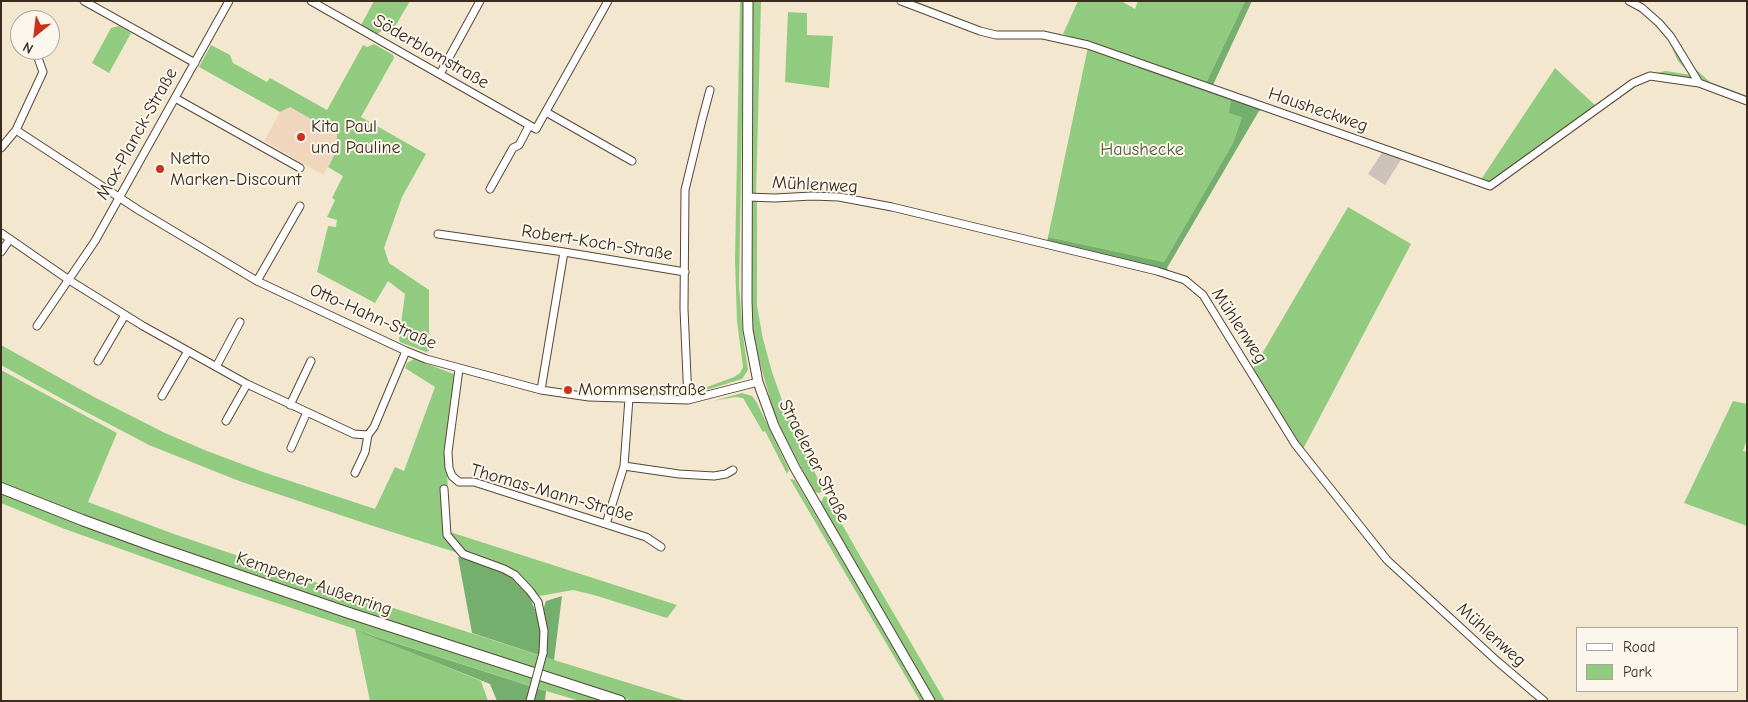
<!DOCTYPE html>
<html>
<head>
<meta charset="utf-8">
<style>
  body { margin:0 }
  #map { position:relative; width:1748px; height:702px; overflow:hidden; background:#f3e8cf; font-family:"Comic Neue",sans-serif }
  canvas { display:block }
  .frame { position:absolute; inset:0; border:2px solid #3b2a1e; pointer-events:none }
  .legend { position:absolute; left:1576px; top:627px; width:162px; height:65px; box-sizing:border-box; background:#fbf7ec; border:1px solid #aea59a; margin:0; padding:6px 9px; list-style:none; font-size:15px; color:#3b2a1e }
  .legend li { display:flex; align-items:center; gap:10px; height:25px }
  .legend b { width:25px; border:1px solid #aea59a }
  .north { position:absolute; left:10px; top:10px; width:50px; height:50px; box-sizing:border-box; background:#fbf7ec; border:1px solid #aea59a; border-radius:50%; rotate:209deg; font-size:14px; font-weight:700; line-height:20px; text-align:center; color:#3b2a1e }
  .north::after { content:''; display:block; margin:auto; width:18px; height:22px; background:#c8321e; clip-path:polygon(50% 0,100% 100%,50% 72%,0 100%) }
</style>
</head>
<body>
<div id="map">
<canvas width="1748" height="702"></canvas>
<div class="frame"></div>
<ul class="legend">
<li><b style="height:6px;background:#fff"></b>Road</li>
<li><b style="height:14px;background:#91cb7f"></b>Park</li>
</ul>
<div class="north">N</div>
</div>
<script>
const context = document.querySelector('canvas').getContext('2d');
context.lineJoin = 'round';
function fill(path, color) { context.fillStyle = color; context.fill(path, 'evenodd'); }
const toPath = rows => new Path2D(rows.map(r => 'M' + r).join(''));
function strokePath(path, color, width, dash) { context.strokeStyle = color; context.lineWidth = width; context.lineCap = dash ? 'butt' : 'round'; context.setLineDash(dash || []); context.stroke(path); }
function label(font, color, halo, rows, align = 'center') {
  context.font = font + ' "Comic Neue",sans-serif'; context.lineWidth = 4; context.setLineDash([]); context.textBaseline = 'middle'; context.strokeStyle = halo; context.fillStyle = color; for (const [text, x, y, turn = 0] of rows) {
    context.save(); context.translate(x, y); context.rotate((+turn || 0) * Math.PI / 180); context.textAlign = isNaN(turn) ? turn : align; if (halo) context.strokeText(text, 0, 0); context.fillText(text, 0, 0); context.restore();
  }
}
fill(toPath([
  [290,107,337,134,336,152,323,175,264,141,280,112]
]), '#efd6bc');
fill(toPath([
  [1383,151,1402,158,1385,185,1368,174]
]), '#cdc2b9');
fill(toPath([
  [374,1,410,1,390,35,382,31,377,34,361,25],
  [740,1,744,1,739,286,743,336,748,370,742,379,703,391,696,391,694,383,698,387,704,388,734,377,740,373,743,367,737,321,735,260],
  [752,1,761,1,756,196,750,192],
  [908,1,916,1,996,33,981,29],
  [1078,1,1121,1,1135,9,1138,1,1245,1,1206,83,1063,34],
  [788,12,807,13,807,35,833,36,829,88,785,82],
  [119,26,131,33,109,73,92,63,111,28],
  [1664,30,1691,73,1692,79,1691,81,1666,75,1651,75,1651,74,1666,71,1691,75,1678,61],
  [374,44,393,55,394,58,361,117,426,154,402,197,384,248,389,263,429,290,429,351,426,352,400,342,399,339,405,294,388,281,375,303,317,272,328,226,336,227,337,220,327,217,335,200,332,198,343,176,328,167,336,152,337,134,290,107,280,112,199,67,211,45,230,55,233,63,267,82,270,78,327,110,363,45,367,47],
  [1088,47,1139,64,1139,68,1231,101,1242,117,1233,143,1164,262,1048,237],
  [1691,65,1710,82,1747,96,1747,98,1705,82,1696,74],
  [1555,68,1596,106,1489,184,1480,181],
  [757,200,757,306,763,339,772,372,783,403,823,490,820,493,814,492,782,430,773,409,757,353,751,321,749,205,753,201],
  [1348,207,1411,244,1303,449,1253,369],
  [1,345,94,397,165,433,207,451,263,472,375,509,395,467,404,471,435,387,405,368,407,363,414,359,454,374,456,376,446,452,450,532,677,605,667,618,594,595,573,590,540,596,516,574,469,553,458,545,450,532,457,551,455,552,370,525,239,481,149,445,71,404,1,365],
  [1,370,117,433,88,502,174,534,344,592,554,660,687,701,632,701,403,627,145,540,1,484],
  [742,393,752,396,757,403,789,470,787,474,765,431,763,432,743,398,735,397,713,401],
  [1733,401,1747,404,1747,439,1743,451,1747,452,1747,526,1684,503],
  [790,479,795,480,925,701,920,701],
  [1,492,607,701,580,701,546,691,365,633,481,681,488,701,370,701,355,629,216,583,62,528,1,503],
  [825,494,856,549,945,701,934,701,820,504]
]), '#91cb7f');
fill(toPath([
  [1245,1,1252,1,1213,85,1206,83],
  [1139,64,1265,109,1259,111,1167,268,1169,273,1047,242,1048,237,1164,262,1233,143,1242,117,1229,113,1231,101,1138,68],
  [458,557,477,562,504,572,517,581,528,593,540,622,541,639,539,655,472,633],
  [562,596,554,660,545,657,543,610,546,601],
  [355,630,530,686,528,701,497,701,490,684],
  [536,688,546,691,545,701,533,701]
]), '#74af6e');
const minor = toPath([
  [84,1,195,63],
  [311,1,536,129,608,1],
  [901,1,980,31,996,35,1043,35,1088,45,1490,186,1633,83,1650,76,1699,83],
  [1629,1,1642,8,1659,23,1671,37,1699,83,1747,101],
  [440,74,480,1],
  [175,98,300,168],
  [546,112,632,161],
  [16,130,140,211,257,281,406,351,426,359,541,390,589,397,688,400,758,382],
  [1,148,16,130,43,72,37,55],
  [490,189,513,148,519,145,529,126],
  [747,197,775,198,812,196,839,197,892,207,1157,271,1185,280,1203,295,1295,444,1387,560,1497,661,1544,701],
  [1,233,69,280,143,326,247,384,354,434,368,435,374,427,406,351],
  [438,234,564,252,685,272],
  [1,252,10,239],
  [257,281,300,206],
  [37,326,95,241,229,1],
  [98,361,125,315],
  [216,367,240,322],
  [459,369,448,452,449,468,452,476,459,482,474,482,646,537,661,547],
  [541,390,564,252],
  [162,396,188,351],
  [688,400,684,309,685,190,702,120,710,90],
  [290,405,311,361],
  [226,421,247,384],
  [291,448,307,412],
  [624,466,679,474,714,476,726,474,733,470],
  [355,473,365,452,368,435],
  [444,489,447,535,463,554,504,569,515,575,530,591,538,602,544,631,543,653],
  [606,524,624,466,629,398]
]);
const tertiary = toPath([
  [748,1,747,301,748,330,758,382,774,426,795,468,930,701]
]);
const secondary = toPath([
  [1,488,82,520,156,547,346,612,620,701]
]);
strokePath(minor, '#574639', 9);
strokePath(tertiary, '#574639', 11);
strokePath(secondary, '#574639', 12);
strokePath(minor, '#fff', 7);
strokePath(tertiary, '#fff', 9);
strokePath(secondary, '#fff', 10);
const minorBridge = toPath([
  [530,701,543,653]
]);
strokePath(minorBridge, '#574639', 9, []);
strokePath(minorBridge, '#fff', 7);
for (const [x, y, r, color] of [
  [301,137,5,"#c8321e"],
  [160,169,5,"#c8321e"],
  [568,390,5,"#c8321e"]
]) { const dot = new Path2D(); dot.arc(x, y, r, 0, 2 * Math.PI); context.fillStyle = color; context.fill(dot); strokePath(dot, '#fbf7ec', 2); }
label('18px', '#3b2a1e', '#fbf7ec', [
  ["Söderblomstraße",431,52,30],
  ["Hausheckweg",1318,110,19],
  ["Max-Planck-Straße",137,134,-61],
  ["Mühlenweg",815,185,3],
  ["Robert-Koch-Straße",597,243,9],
  ["Otto-Hahn-Straße",373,317,24],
  ["Mühlenweg",1239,326,57],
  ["Straelener Straße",814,461,63],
  ["Thomas-Mann-Straße",552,493,16],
  ["Kempener Außenring",314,584,19],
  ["Mühlenweg",1491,635,42]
]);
label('18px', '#3b2a1e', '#fbf7ec', [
  ["Kita Paul",311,127],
  ["und Pauline",311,148],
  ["Netto",170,159],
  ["Marken-Discount",170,180],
  ["Mommsenstraße",578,390]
], 'left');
label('18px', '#555a3b', '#fbf7ec', [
  ["Haushecke",1142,150]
]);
</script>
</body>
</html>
